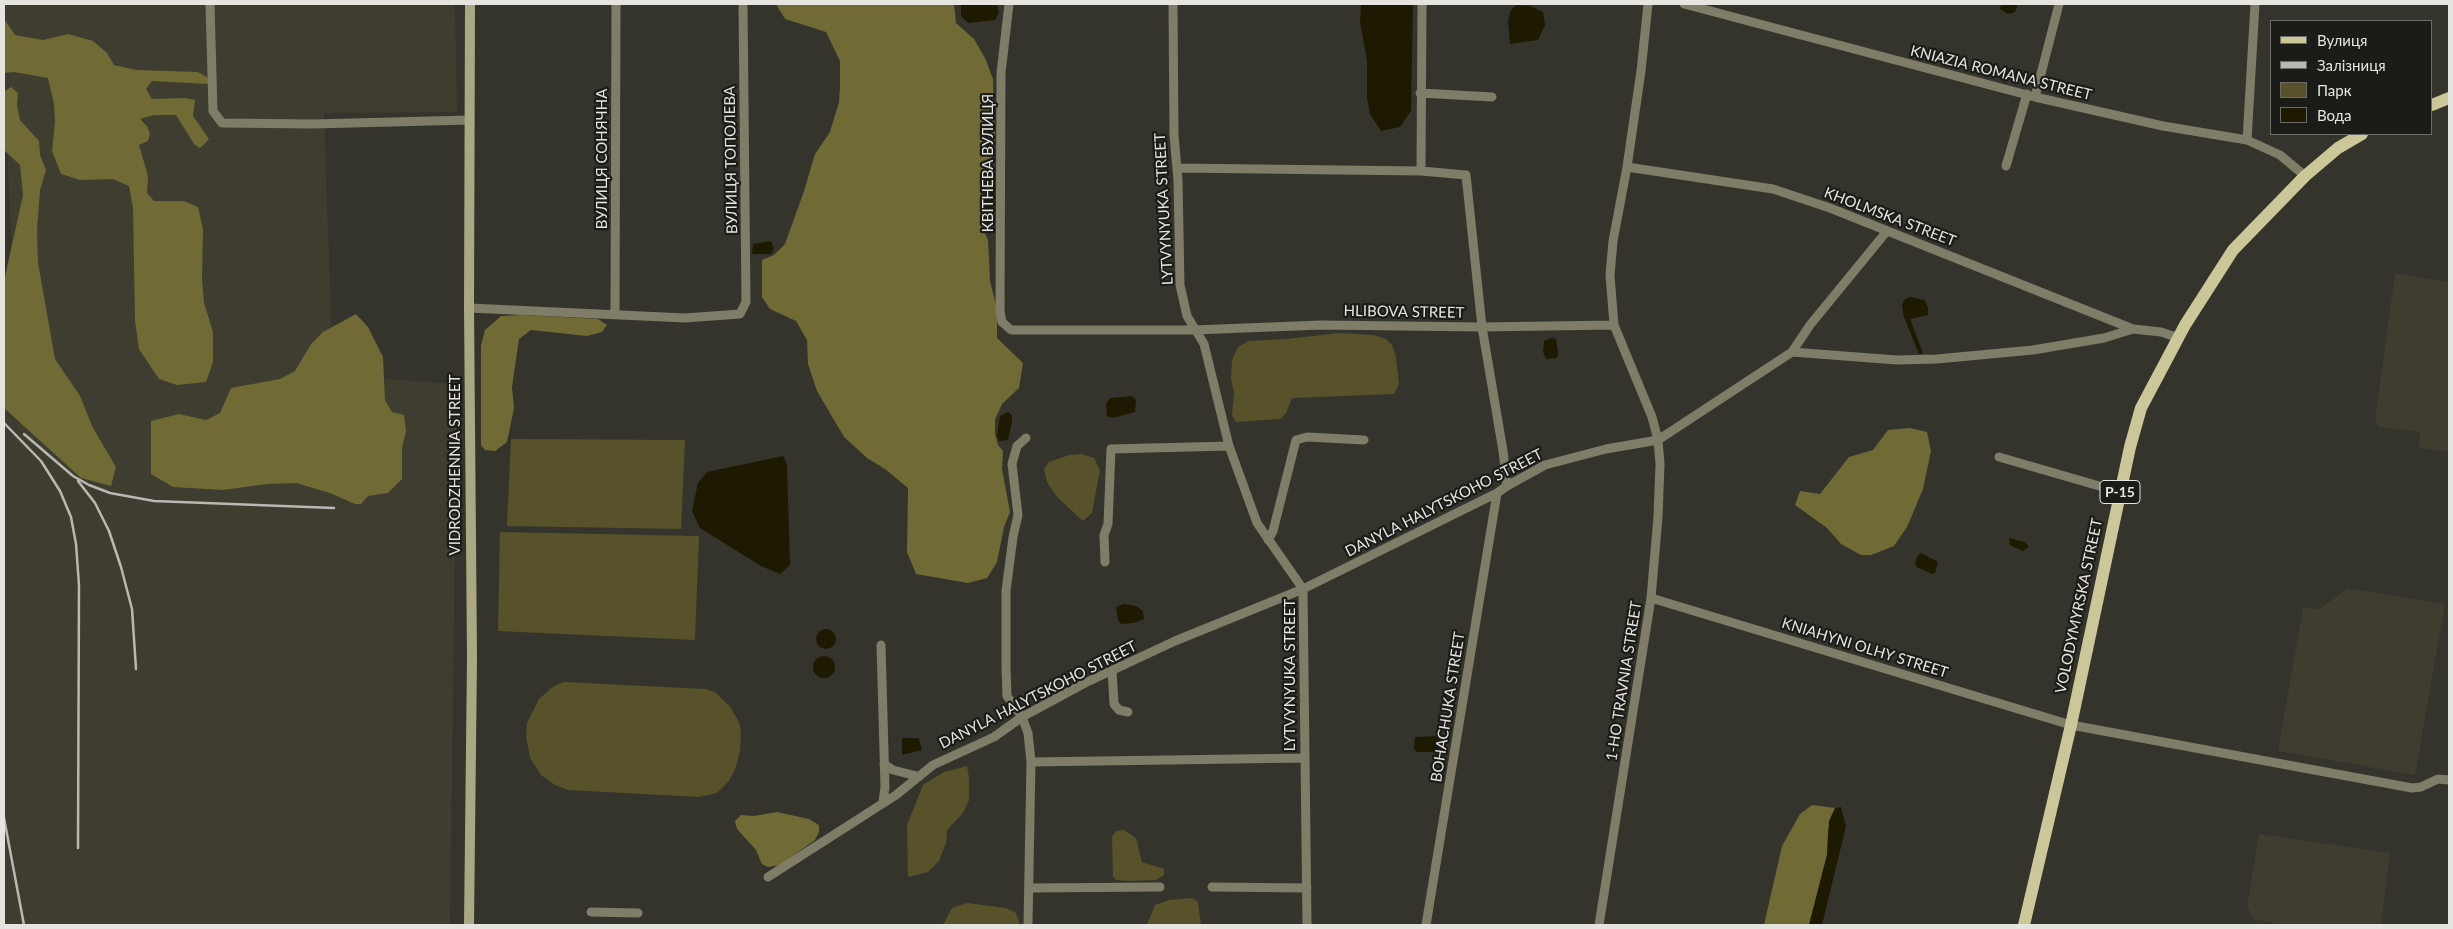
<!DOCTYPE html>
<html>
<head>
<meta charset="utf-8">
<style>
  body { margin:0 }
  #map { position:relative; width:2453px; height:929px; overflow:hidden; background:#34342c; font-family:Lato,sans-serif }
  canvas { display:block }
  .frame { position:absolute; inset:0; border:5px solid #e5e4df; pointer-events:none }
  .legend { position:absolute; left:2270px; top:20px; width:162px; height:115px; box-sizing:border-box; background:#1b1b18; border:1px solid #6c6b68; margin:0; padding:6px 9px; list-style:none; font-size:15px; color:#e5e4df }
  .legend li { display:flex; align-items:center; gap:10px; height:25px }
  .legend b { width:25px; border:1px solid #6c6b68 }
</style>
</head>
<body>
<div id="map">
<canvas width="2453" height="929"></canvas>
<div class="frame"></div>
<ul class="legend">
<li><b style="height:6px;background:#cbc798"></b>Вулиця</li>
<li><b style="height:6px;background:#b9b8b3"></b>Залізниця</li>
<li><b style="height:14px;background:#575229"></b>Парк</li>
<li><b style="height:14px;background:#1d1a01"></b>Вода</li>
</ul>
</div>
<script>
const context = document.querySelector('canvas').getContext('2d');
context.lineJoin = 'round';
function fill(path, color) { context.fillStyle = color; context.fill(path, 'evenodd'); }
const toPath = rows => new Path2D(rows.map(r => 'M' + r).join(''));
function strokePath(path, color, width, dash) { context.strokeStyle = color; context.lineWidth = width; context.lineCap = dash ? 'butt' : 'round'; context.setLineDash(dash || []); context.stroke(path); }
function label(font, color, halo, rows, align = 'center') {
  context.font = font + ' Lato,sans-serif'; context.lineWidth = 4.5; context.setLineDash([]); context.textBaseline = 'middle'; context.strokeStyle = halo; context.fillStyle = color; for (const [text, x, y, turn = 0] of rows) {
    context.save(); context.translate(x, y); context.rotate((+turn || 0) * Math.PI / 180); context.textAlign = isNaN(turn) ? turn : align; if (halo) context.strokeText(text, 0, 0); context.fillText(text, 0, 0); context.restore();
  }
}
fill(toPath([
  [4,4,455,4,457,112,324,113,333,375,457,384,450,925,4,925,4,304,14,301,5,105],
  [2395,273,2449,282,2449,452,2419,448,2420,432,2379,427,2375,420],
  [2348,588,2445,604,2415,775,2278,751,2303,608,2320,609],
  [2259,834,2390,853,2381,925,2273,925,2273,922,2255,920,2247,907]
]), '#3e3d30');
fill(toPath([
  [1338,333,1374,335,1386,339,1392,345,1396,357,1399,384,1394,394,1292,398,1286,413,1280,419,1236,422,1232,415,1234,393,1231,379,1232,360,1238,347,1248,341,1287,339],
  [511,439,685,440,681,529,507,526],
  [1081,454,1094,458,1100,470,1092,513,1083,521,1057,497,1047,482,1044,469,1049,462,1069,455],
  [500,532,699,536,695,640,498,631],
  [564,682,705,689,715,692,730,707,739,722,741,731,740,751,735,770,728,782,717,793,699,797,568,790,555,785,541,775,530,758,526,736,527,723,539,699,554,686],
  [967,766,969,778,969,800,963,813,947,830,946,843,939,861,928,872,908,877,907,825,923,785,944,772],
  [1124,830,1136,838,1142,862,1164,869,1164,875,1156,880,1132,881,1116,880,1113,877,1112,837,1116,831],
  [1192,898,1198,902,1201,925,1147,925,1155,905,1169,900],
  [967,903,1006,908,1016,913,1020,925,943,925,952,908]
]), '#575229');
fill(toPath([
  [776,4,954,4,956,23,974,39,985,58,993,79,995,143,990,167,981,175,981,224,988,240,990,281,997,309,997,338,1023,363,1019,388,1002,404,995,420,995,434,998,445,1003,451,1002,469,1010,512,1004,527,997,562,987,578,968,583,916,574,907,552,908,488,885,469,867,458,844,437,817,391,808,364,807,340,796,321,770,309,762,297,762,260,774,255,785,244,804,191,815,154,830,132,839,102,840,87,840,61,826,32,785,19],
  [4,19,15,35,43,40,68,34,93,41,107,53,114,65,136,70,198,72,210,79,207,84,152,81,146,89,152,99,185,98,195,100,193,116,209,139,200,148,194,144,176,115,154,115,140,119,147,126,150,134,148,141,139,145,148,176,147,193,154,201,184,201,198,207,203,229,202,279,204,303,213,332,213,362,206,382,177,385,159,379,139,349,135,321,133,208,129,186,113,179,80,180,61,174,52,151,55,122,54,104,48,78,14,72,4,73],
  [11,87,18,93,17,105,20,120,39,141,40,155,46,170,40,190,37,231,38,263,55,359,80,396,93,428,116,467,111,486,81,478,4,408,4,281,23,195,20,165,4,150,4,92],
  [356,314,368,327,383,357,385,400,392,412,404,415,406,431,402,448,402,479,388,493,368,496,361,504,355,504,330,493,296,483,267,484,223,490,173,487,151,474,151,421,179,414,206,420,220,413,231,388,280,379,295,371,311,344,323,332],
  [521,315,598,319,607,325,602,332,587,336,531,330,519,339,512,387,514,408,507,442,495,451,485,450,481,445,481,346,485,330,501,316],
  [1910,428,1927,432,1931,451,1923,489,1907,527,1894,546,1871,555,1861,555,1841,544,1827,528,1795,505,1800,491,1820,494,1849,457,1873,450,1888,430],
  [1812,805,1835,808,1828,831,1827,855,1809,925,1764,925,1782,846,1800,814],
  [777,812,809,819,819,825,819,832,815,840,780,865,768,867,762,864,756,850,737,829,735,821,741,815,754,816]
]), '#706a35');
fill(toPath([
  [961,4,997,4,999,13,995,20,968,23,961,16],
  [1361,4,1413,4,1411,111,1400,127,1381,131,1370,114,1367,97,1367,60,1360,22],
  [2001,4,2016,4,2017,7,2015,12,2008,14,2000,9],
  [1516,5,1530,6,1543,12,1545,25,1538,40,1510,44,1508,21,1511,10],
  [992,175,995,179,994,198,991,216,988,220,985,214,989,177],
  [771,241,774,248,771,254,752,254,753,244],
  [1910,297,1925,300,1928,308,1928,315,1910,319,1923,353,1919,354,1904,317,1902,306,1904,300],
  [1552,338,1556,339,1558,353,1557,358,1546,359,1543,352,1544,341],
  [1132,396,1136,400,1135,412,1113,418,1107,416,1106,404,1110,398],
  [1008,412,1012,415,1012,421,1008,440,999,441,997,436,1000,416],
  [783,456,787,464,790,565,780,574,761,566,700,528,692,511,698,483,707,472],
  [2009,538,2025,542,2029,547,2023,551,2016,548,2010,545],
  [1921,553,1938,562,1935,573,1932,574,1917,567,1915,563,1918,555],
  [1124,604,1136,606,1143,611,1144,619,1134,623,1121,624,1118,620,1116,607],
  '816 639a10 10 0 1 1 20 0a10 10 0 1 1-20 0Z',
  '813 667a11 11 0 1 1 22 0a11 11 0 1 1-22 0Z',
  [1436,736,1440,738,1438,752,1417,752,1414,749,1415,737],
  [902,738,919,738,922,750,902,755],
  [1841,807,1846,826,1822,925,1809,925,1827,855,1829,821,1835,808]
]), '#1d1a01');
strokePath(toPath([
  [210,4,213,111,222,123,313,124,470,120],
  [1009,4,1001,73,1000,312,1002,322,1011,330,1194,330,1321,325,1482,327,1503,451,1507,486],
  [1173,4,1174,135,1178,180,1180,285,1187,316,1204,344,1229,446,1257,523,1303,589,1307,925],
  [1684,4,2035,97,2163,126,2247,140,2280,155,2305,176],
  [1420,93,1492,97],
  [2035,97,2059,4],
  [2247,140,2255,4],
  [2006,166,2027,94],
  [1627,167,1773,189,1830,208,2133,329],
  [1177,168,1421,171,1422,4],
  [1421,171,1466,175,1482,327,1614,325],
  [469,308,685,318,740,314,746,302,743,4],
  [615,314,616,4],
  [1792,352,1810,325,1887,231],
  [1026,438,1017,446,1012,464,1018,515,1013,537,1006,591,1006,667,1007,696,1022,717,1028,733,1031,762,1028,925],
  [1999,457,2120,492],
  [1268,540,1273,531,1296,440,1307,437,1364,440],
  [1105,562,1104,535,1108,524,1111,449,1229,446],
  [1651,598,2071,725,2412,788,2421,787,2438,779,2449,780],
  [881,645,885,787,883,802],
  [1112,670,1114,704,1119,710,1128,712],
  [1031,762,1304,758],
  [884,764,893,770,917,776],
  [768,877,896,795,933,765,994,737,1022,717,1085,683,1175,641,1303,589,1497,493,1507,486,1545,465,1606,449,1658,440,1792,352,1897,360,1937,359,2033,350,2104,338,2133,329,2161,332,2179,338],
  [1212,887,1307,888],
  [1030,888,1160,887],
  [591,912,638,913],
  [1426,925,1497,493],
  [1599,925,1651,598,1658,517,1660,464,1658,440,1652,417,1614,325,1610,275,1613,241,1627,167,1641,71,1648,4]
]), '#7f7d67', 9);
strokePath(toPath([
  [469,925,472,658,469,308,470,4]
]), '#aaa783', 10);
strokePath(toPath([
  [2432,105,2449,98],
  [2024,925,2071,725,2130,447,2141,408,2185,325,2233,250,2305,176,2338,148,2362,134]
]), '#cbc798', 12);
strokePath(toPath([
  [4,423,41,461,60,491,71,517,76,544,79,585,78,848],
  [24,434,73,476,89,485,110,493,154,501,334,508],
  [78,481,95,503,109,531,121,567,132,609,136,669],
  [4,818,24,925]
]), '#b9b8b3', 2.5);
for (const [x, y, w] of [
  [2120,492,40]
]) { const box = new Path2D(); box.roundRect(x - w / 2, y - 11.5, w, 23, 4); context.fillStyle = '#1b1b18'; context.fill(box); strokePath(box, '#e5e4df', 1); }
label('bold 14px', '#e5e4df', null, [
  ["Р-15",2120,492]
]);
label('15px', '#e5e4df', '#1b1b18', [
  ["KNIAZIA ROMANA STREET",2001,73,14],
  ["ВУЛИЦЯ СОНЯЧНА",602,159,-90],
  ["ВУЛИЦЯ ТОПОЛЕВА",731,160,-91],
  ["КВІТНЕВА ВУЛИЦЯ",988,163,-90],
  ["LYTVYNYUKA STREET",1164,209,-93],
  ["KHOLMSKA STREET",1890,217,21],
  ["HLIBOVA STREET",1404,312,1],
  ["VIDRODZHENNIA STREET",455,465,-90],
  ["DANYLA HALYTSKOHO STREET",1444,503,-27],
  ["VOLODYMYRSKA STREET",2079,606,-78],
  ["KNIAHYNI OLHY STREET",1865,648,17],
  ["LYTVYNYUKA STREET",1290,675,-90],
  ["1-HO TRAVNIA STREET",1624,681,-81],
  ["DANYLA HALYTSKOHO STREET",1038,695,-27],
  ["BOHACHUKA STREET",1448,707,-81]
]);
</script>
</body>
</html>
